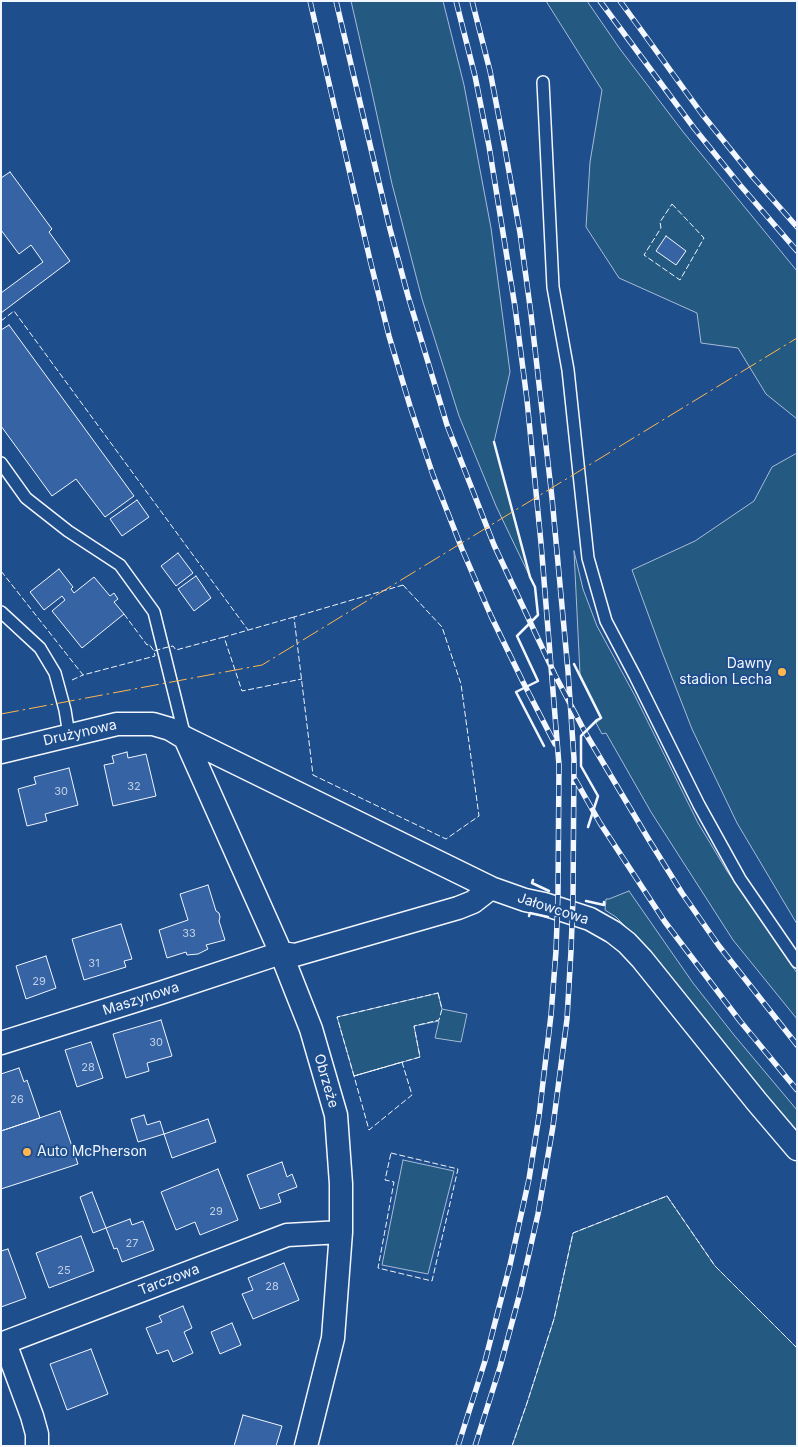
<!DOCTYPE html>
<html>
<head>
<meta charset="utf-8">
<style>
  body { margin:0 }
  #map { position:relative; width:798px; height:1447px; overflow:hidden; background:#1f4e8c; font-family:Inter,sans-serif }
  canvas { display:block }
  .frame { position:absolute; inset:0; border:2px solid #f2f6ff; pointer-events:none }
</style>
</head>
<body>
<div id="map">
<canvas width="798" height="1447"></canvas>
<div class="frame"></div>
</div>
<script>
const context = document.querySelector('canvas').getContext('2d');
context.lineJoin = 'round';
function fill(path, color) { context.fillStyle = color; context.fill(path, 'evenodd'); }
const toPath = rows => new Path2D(rows.map(r => 'M' + r).join(''));
function strokePath(path, color, width, dash) { context.strokeStyle = color; context.lineWidth = width; context.lineCap = dash ? 'butt' : 'round'; context.setLineDash(dash || []); context.stroke(path); }
function label(font, color, halo, rows, align = 'center') {
  context.font = font + ' Inter,sans-serif'; context.lineWidth = 4; context.setLineDash([]); context.textBaseline = 'middle'; context.strokeStyle = halo; context.fillStyle = color; for (const [text, x, y, turn = 0] of rows) {
    context.save(); context.translate(x, y); context.rotate((+turn || 0) * Math.PI / 180); context.textAlign = isNaN(turn) ? turn : align; if (halo) context.strokeText(text, 0, 0); context.fillText(text, 0, 0); context.restore();
  }
}
const green = toPath([
  [351,1,443,1,464,85,491,228,510,372,494,442,530,577,496,506,459,416,422,299,392,184,371,88,351,1],
  [546,1,587,1,620,49,684,133,797,271,797,419,766,394,738,348,701,343,697,313,619,278,586,227,590,162,602,90,546,1],
  [797,453,797,924,737,823,692,729,662,652,632,570,695,541,754,501,772,467,797,453],
  [574,551,583,589,597,626,635,696,698,823,727,871,797,973,797,1019,733,940,651,812,606,733,602,734,596,723,602,718,580,674,574,551],
  [629,891,693,983,734,1035,797,1110,797,1135,640,941,616,917,605,910,606,899,609,899,629,891],
  [438,993,442,1009,467,1014,461,1042,435,1038,439,1021,414,1026,420,1057,354,1076,337,1017,438,993],
  [403,1160,454,1171,428,1274,382,1265,403,1160],
  [667,1196,715,1266,797,1348,797,1446,512,1446,527,1403,554,1319,573,1233,667,1196]
]);
fill(green, '#245a82');
strokePath(green, '#a8bbd7', 1);
const building = toPath([
  [10,172,52,229,49,232,70,261,1,313,1,293,43,262,31,245,19,254,1,230,1,178,10,172],
  [666,236,686,251,676,265,656,251,666,236],
  [9,325,134,496,105,517,76,479,52,496,1,426,1,330,9,325],
  [137,500,149,517,122,536,110,519,137,500],
  [178,553,193,573,176,586,161,566,178,553],
  [59,569,73,587,71,589,74,593,94,577,110,596,114,593,118,599,114,602,124,614,82,648,52,611,65,600,62,596,44,610,30,592,59,569],
  [196,576,211,598,194,611,178,589,196,576],
  [127,752,128,758,146,754,156,796,113,806,104,765,114,763,112,756,127,752],
  [69,768,78,805,45,814,47,821,27,826,18,789,36,784,34,777,69,768],
  [208,885,216,911,219,913,220,917,219,921,225,940,206,945,208,949,198,954,187,955,186,952,167,958,159,930,188,920,180,894,208,885],
  [121,924,132,959,124,961,126,967,84,980,72,939,121,924],
  [46,956,56,988,26,999,16,966,46,956],
  [161,1020,172,1056,147,1063,149,1071,126,1078,113,1034,161,1020],
  [91,1042,103,1078,77,1087,65,1050,91,1042],
  [19,1068,24,1082,27,1080,40,1118,1,1131,1,1074,19,1068],
  [60,1111,78,1164,1,1189,1,1131,60,1111],
  [144,1115,147,1125,160,1121,164,1134,138,1142,131,1119,144,1115],
  [208,1119,216,1142,172,1158,164,1134,208,1119],
  [282,1162,287,1177,292,1174,297,1187,278,1194,281,1202,260,1209,247,1175,282,1162],
  [218,1169,238,1220,200,1235,195,1222,176,1230,161,1192,218,1169],
  [92,1192,106,1228,93,1233,80,1197,92,1192],
  [130,1219,132,1225,143,1221,154,1250,122,1262,117,1248,114,1249,106,1228,130,1219],
  [81,1236,94,1271,49,1288,36,1253,81,1236],
  [8,1249,26,1298,1,1307,1,1251,8,1249],
  [284,1263,299,1300,253,1319,242,1294,253,1290,248,1278,284,1263],
  [183,1306,192,1328,184,1332,193,1353,173,1362,168,1350,157,1354,146,1328,162,1322,159,1316,183,1306],
  [232,1323,241,1345,220,1354,211,1332,232,1323],
  [91,1349,108,1394,67,1410,50,1364,91,1349],
  [243,1415,282,1426,276,1446,234,1446,243,1415]
]);
fill(building, '#3563a3');
strokePath(building, '#f2f6ff', 1);
const lane = toPath([
  [543,82,553,287,568,370,588,558,606,621,635,676,699,805,740,879,797,962],
  [1,463,26,498,68,531,120,565,154,612,185,737],
  [1,612,40,648,55,673,65,710,69,735]
]);
const street = toPath([
  [185,738,281,953,311,1029,336,1115,341,1184,341,1232,333,1338,306,1446],
  [1,752,117,724,153,724,170,729,185,738,491,888,525,900,544,904,590,919,613,932,627,943,642,959,757,1102,797,1149],
  [1,1043,160,993,281,953,295,955,458,908,473,902,491,888],
  [5,1343,32,1416,37,1434,37,1446],
  [1,1344,287,1235,341,1232]
]);
strokePath(lane, '#f2f6ff', 14);
strokePath(street, '#f2f6ff', 25);
strokePath(lane, '#1f4e8c', 11);
strokePath(street, '#1f4e8c', 22);
const rail = toPath([
  [310,1,370,260,389,336,410,406,433,475,462,549,491,616,523,682,555,744],
  [336,1,390,229,408,296,447,425,494,545,555,675,586,734,649,840,682,893,719,946,797,1045],
  [456,1,475,76,489,146,515,307,527,400,541,543,559,765,558,894,556,951,551,1015,539,1116,529,1179,510,1265,485,1361,458,1446],
  [472,1,490,71,505,149,520,233,531,314,552,498,568,671,574,759,573,898,571,951,567,1019,553,1126,538,1214,520,1293,500,1367,475,1446],
  [600,1,694,128,740,185,797,251],
  [620,1,702,114,752,176,797,227],
  [575,779,600,823,665,922,740,1021,797,1090]
]);
strokePath(rail, '#f2f6ff', 5.5);
strokePath(rail, '#1f4e8c', 4, [11]);
strokePath(toPath([
  [672,204,704,238,680,280,644,255,661,228,660,222,672,204],
  [1,321,14,311,248,630],
  [1,571,83,675,155,656,154,651,164,648,173,646,176,650,224,637],
  [403,585,442,627,461,684,479,816,446,839,313,775,294,617,403,585],
  [124,614,147,645,149,644,154,651],
  [294,617,224,637,242,691,302,679],
  [72,680,83,675],
  [438,993,442,1009,439,1020,414,1026,420,1057,354,1076,337,1017,438,993],
  [402,1062,412,1095,369,1130,354,1076,402,1062],
  [391,1153,458,1169,432,1281,378,1268,394,1182,385,1180,391,1153],
  [512,1446,527,1403,554,1319,573,1233,667,1196,715,1266,797,1348]
]), '#f2f6ff', 1, [6, 2.5]);
strokePath(toPath([
  [494,442,530,577,535,587,538,615,517,636,538,681,516,692,544,746],
  [574,664,601,718,597,720,581,736,581,766,598,796,588,827],
  [533,880,532,883,549,891],
  [586,901,604,905,604,902],
  [529,916,530,913,548,917]
]), '#f2f6ff', 2.5);
strokePath(toPath([
  [1,714,262,665,797,338]
]), '#ffb74d', 1, [18, 4, 2.5, 4]);
for (const [x, y, r, color] of [
  [782,672,5,"#ffb74d"],
  [27,1152,5,"#ffb74d"]
]) { const dot = new Path2D(); dot.arc(x, y, r, 0, 2 * Math.PI); context.fillStyle = color; context.fill(dot); strokePath(dot, '#1f4e8c', 2); }
label('11px', '#c3d1e8', null, [
  ["32",134,787],
  ["30",61,792],
  ["33",189,934],
  ["31",94,964],
  ["29",39,982],
  ["30",156,1043],
  ["28",88,1068],
  ["26",17,1100],
  ["29",216,1212],
  ["27",132,1244],
  ["25",64,1271],
  ["28",272,1287]
]);
label('14px', '#f2f6ff', '#1f4e8c', [
  ["Dawny",772,664],
  ["stadion Lecha",772,680],
  ["Auto McPherson",37,1152,"left"]
], 'right');
label('14px', '#f2f6ff', '#1f4e8c', [
  ["Drużynowa",80,733,-13],
  ["Jałowcowa",553,909,18],
  ["Maszynowa",141,999,-18],
  ["Obrzeże",326,1081,74],
  ["Tarczowa",169,1280,-21]
]);
</script>
</body>
</html>
